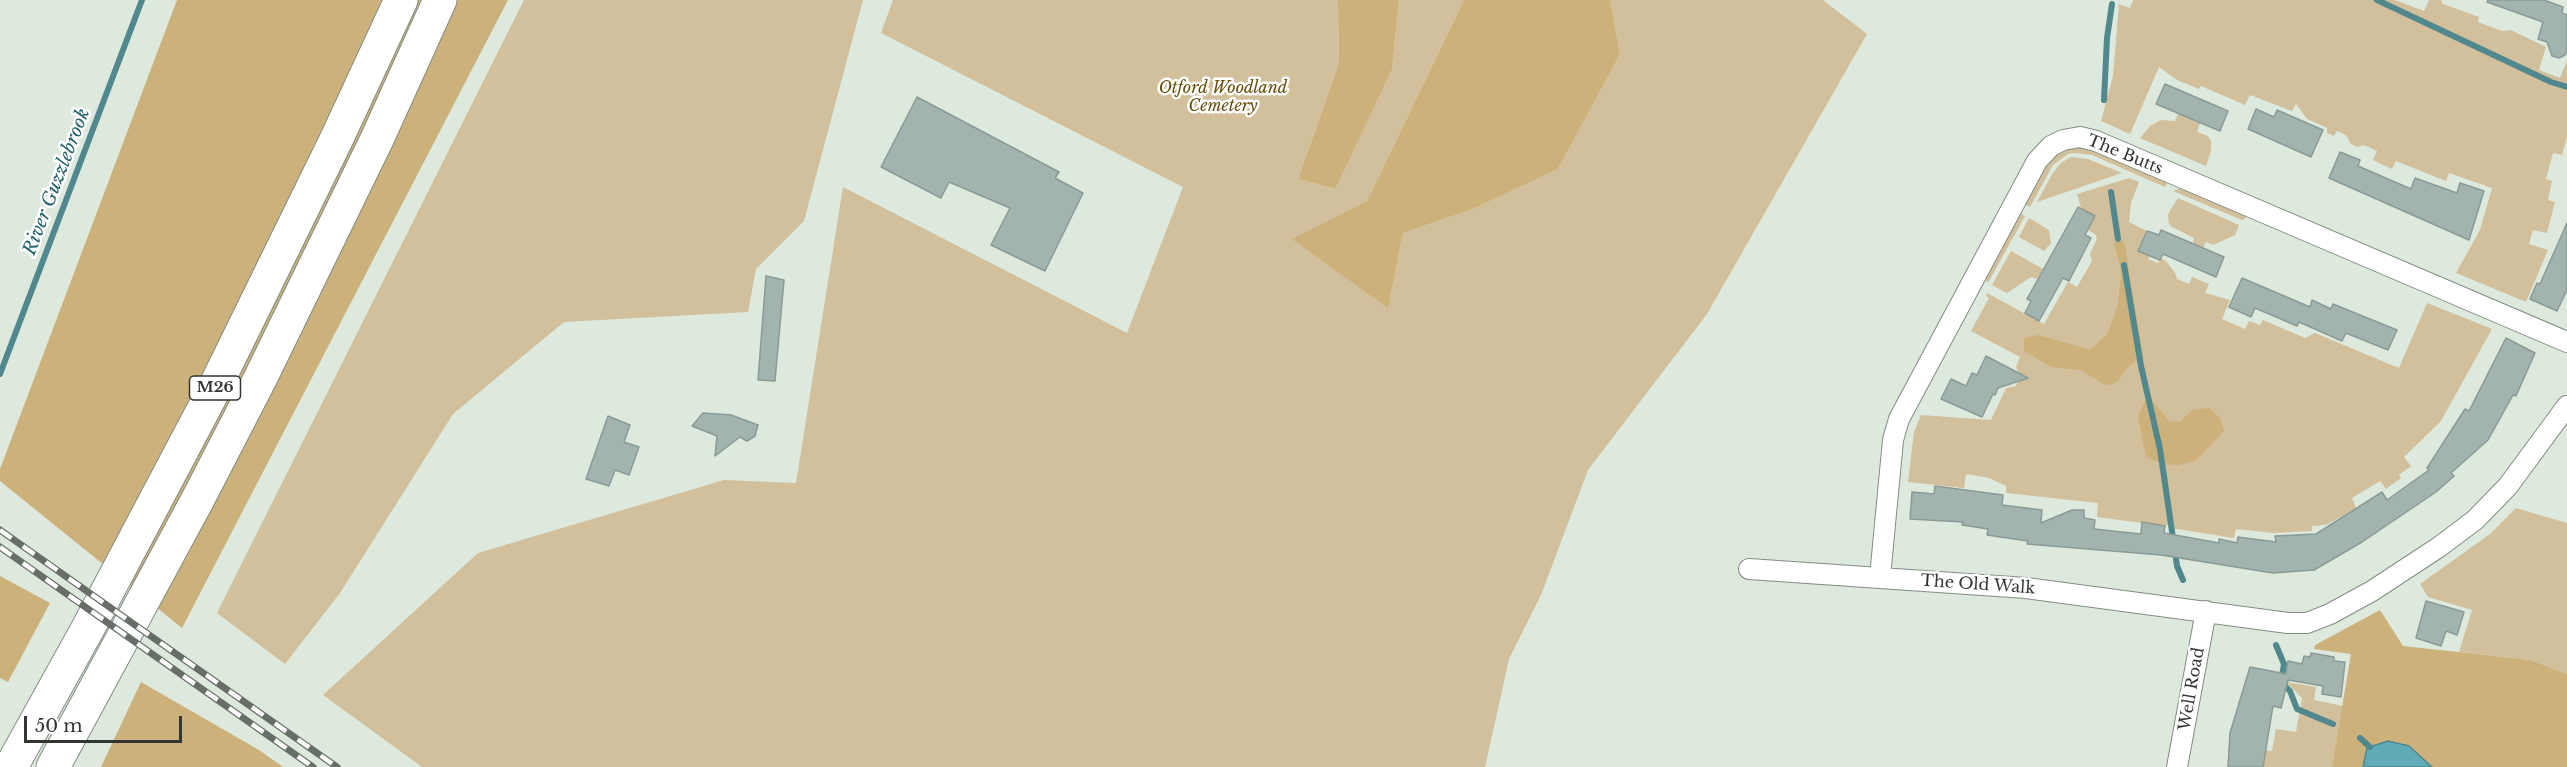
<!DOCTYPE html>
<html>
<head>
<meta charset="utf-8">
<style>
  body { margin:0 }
  #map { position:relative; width:2567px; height:767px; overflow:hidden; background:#dde9dd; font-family:"Libre Baskerville",serif }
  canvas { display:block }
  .scale { position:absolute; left:24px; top:716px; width:158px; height:27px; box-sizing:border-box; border:3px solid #313631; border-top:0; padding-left:8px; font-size:18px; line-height:21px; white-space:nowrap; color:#313631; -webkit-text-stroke:4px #fff; paint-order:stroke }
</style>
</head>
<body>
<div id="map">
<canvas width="2567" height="767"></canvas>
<div class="scale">50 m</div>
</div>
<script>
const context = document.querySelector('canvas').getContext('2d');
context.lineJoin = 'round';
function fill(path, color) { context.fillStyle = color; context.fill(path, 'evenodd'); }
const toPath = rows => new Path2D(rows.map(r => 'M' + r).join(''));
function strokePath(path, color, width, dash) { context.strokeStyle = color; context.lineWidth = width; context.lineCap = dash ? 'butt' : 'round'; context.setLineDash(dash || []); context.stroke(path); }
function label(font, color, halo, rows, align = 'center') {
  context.font = font + ' "Libre Baskerville",serif'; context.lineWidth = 5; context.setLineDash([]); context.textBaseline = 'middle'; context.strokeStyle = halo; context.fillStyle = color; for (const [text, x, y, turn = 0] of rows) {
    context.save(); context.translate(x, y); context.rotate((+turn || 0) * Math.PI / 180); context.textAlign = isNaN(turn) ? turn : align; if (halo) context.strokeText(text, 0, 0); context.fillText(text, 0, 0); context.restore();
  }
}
fill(toPath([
  [524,0,863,0,804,221,756,269,748,312,564,322,453,414,340,593,285,664,217,613],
  [893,0,1338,0,1339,63,1298,179,1334,189,1392,68,1399,0,1464,0,1367,201,1293,239,1388,307,1403,233,1473,209,1558,169,1620,54,1610,0,1823,0,1867,34,1707,314,1588,470,1541,595,1509,659,1485,767,422,767,323,695,478,553,724,480,796,483,843,187,1127,333,1183,187,881,33],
  [2133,0,2395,0,2424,11,2429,0,2441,0,2443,4,2479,17,2478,22,2502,31,2511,30,2546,47,2539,70,2560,78,2567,61,2567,136,2562,155,2553,153,2546,179,2552,181,2548,200,2555,202,2547,233,2533,230,2529,244,2548,250,2526,302,2456,273,2480,230,2492,188,2449,173,2446,181,2396,161,2392,169,2373,160,2377,151,2364,145,2357,147,2351,144,2346,135,2337,131,2334,136,2327,133,2327,128,2307,119,2296,104,2292,111,2250,95,2245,105,2201,86,2199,89,2177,80,2159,67,2130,134,2101,121,2113,76,2119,4,2130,8],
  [2178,114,2200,123,2197,132,2208,136,2211,141,2211,151,2206,166,2140,138,2150,126,2161,120,2175,121],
  [2078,147,2093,150,2167,182,2165,187,2092,155,2076,153,2068,154,2053,165,2030,207,2025,204,2041,172,2051,158,2065,150],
  [2071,157,2088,159,2122,173,2037,202,2052,174,2061,163],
  [2129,178,2139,182,2131,203,2129,222,2147,231,2138,251,2150,256,2148,259,2158,263,2161,258,2166,261,2175,273,2177,279,2189,284,2192,277,2209,284,2205,293,2230,300,2222,319,2245,329,2249,321,2260,325,2263,320,2305,338,2315,333,2399,368,2427,303,2492,329,2441,421,2404,457,2411,466,2399,475,2401,478,2386,489,2380,481,2352,498,2356,508,2326,525,2312,526,2312,531,2273,533,2236,529,2234,538,2171,528,2171,524,2165,526,2097,517,2098,503,2006,493,2006,486,1989,478,1966,474,1964,488,1908,482,1914,432,1921,415,1991,420,2006,388,2016,386,2020,376,2016,367,2020,357,1971,331,1989,298,1986,296,1987,293,2044,324,2068,282,2077,287,2092,261,2090,254,2097,238,2095,234,2088,230,2077,194],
  [2114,244,2142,347,2117,308,2121,273],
  [2181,188,2246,216,2245,219,2242,220,2173,191],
  [2178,198,2239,225,2235,235,2213,245,2206,242,2203,248,2193,243,2194,238,2172,227,2169,224,2168,214],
  [2020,213,2025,216,1988,283,1985,277],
  [2029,218,2049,230,2051,243,2044,251,2019,237],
  [2011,251,2043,269,2037,279,2031,277,2007,293,1992,285],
  [2516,508,2567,523,2567,674,2531,660,2459,652,2472,610,2428,597,2420,584,2490,534],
  [2286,682,2316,687,2314,700,2343,706,2332,767,2260,767,2264,750,2272,751,2276,729,2296,732,2302,698]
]), '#d2bf9b');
fill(toPath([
  [177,0,508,0,182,628,0,481,0,469],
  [1338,0,1399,0,1392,69,1335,189,1298,179,1339,63],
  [1464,0,1610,0,1620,54,1558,169,1473,209,1403,233,1388,308,1292,239,1367,201],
  [2124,241,2144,360,2135,361,2127,368,2118,381,2110,385,2103,384,2081,370,2051,367,2024,351,2024,338,2039,335,2090,350,2107,334,2117,308,2121,273,2114,243],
  [2145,400,2153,401,2169,421,2180,422,2192,410,2209,408,2220,418,2224,431,2195,461,2179,465,2164,464,2146,457,2138,416],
  [0,576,50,603,8,682,0,678],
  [2380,610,2403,646,2531,660,2567,674,2567,767,2432,767,2409,746,2388,741,2367,748,2363,767,2332,767,2351,654,2314,649,2315,645],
  [141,682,259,750,283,767,101,767]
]), '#ccb17b');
const water = toPath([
  [2388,741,2409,746,2432,767,2363,767,2367,748,2388,741]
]);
fill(water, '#5fabb6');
strokePath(water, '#51888e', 1.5);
strokePath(toPath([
  [2377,0,2551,82,2567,87],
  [2104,100,2107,38,2112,4],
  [2111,192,2118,239],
  [2124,265,2141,366,2160,449,2177,566,2183,580],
  [0,374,142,0],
  [2276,645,2284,664,2281,682,2290,691,2297,709,2333,724],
  [2360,738,2370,747]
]), '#51888e', 6);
const building = toPath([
  [2488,0,2544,0,2563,7,2562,13,2567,15,2567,50,2565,55,2559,58,2552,56,2547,42,2538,39,2543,22,2487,2,2488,0],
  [2165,84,2228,111,2220,131,2156,104,2165,84],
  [917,97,1059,172,1055,178,1083,193,1045,271,991,245,1010,208,949,182,941,198,881,167,917,97],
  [2256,109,2274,117,2277,110,2323,130,2311,157,2248,129,2256,109],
  [2340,152,2360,160,2358,166,2411,189,2415,178,2457,193,2460,183,2484,191,2469,240,2329,178,2340,152],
  [2078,207,2095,216,2085,235,2091,238,2069,281,2063,278,2039,321,2025,313,2031,301,2027,299,2078,207],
  [2567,223,2567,290,2557,311,2530,299,2537,283,2540,284,2567,223],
  [2161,230,2224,257,2216,277,2163,254,2160,260,2138,251,2147,231,2159,235,2161,230],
  [766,276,784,280,775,381,758,380,766,276],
  [2242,278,2310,307,2312,300,2331,309,2333,304,2397,330,2388,350,2346,333,2342,341,2299,322,2297,326,2255,308,2251,317,2229,307,2242,278],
  [2506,338,2535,353,2516,396,2513,395,2488,440,2451,473,2454,476,2436,492,2362,542,2314,570,2273,573,2161,555,2027,544,2028,541,1987,535,1988,529,1962,525,1963,522,1910,519,1912,492,1934,494,1935,486,2003,495,2002,505,2042,510,2041,523,2072,510,2084,510,2084,518,2095,520,2094,529,2141,534,2142,522,2165,526,2164,533,2219,543,2219,539,2237,543,2238,537,2276,542,2275,536,2316,534,2382,492,2387,500,2429,470,2427,468,2465,409,2469,411,2506,338],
  [1986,356,2028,378,1998,388,1995,395,1993,394,1982,417,1941,399,1951,379,1966,386,1972,373,1977,375,1986,356],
  [703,413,731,415,758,425,755,436,747,441,740,437,715,456,717,436,692,426,703,413],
  [608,416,630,425,624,442,639,447,629,475,615,470,609,486,586,479,608,416],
  [2426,601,2464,612,2457,635,2446,631,2441,646,2416,638,2426,601],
  [2311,653,2334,657,2334,661,2345,662,2341,697,2322,694,2323,686,2288,680,2281,708,2273,706,2263,767,2228,767,2230,733,2250,667,2286,674,2288,661,2302,664,2304,656,2310,657,2311,653]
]);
fill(building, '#a3b4af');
strokePath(building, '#8a9b96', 1.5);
const minor = toPath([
  [1749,569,2026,588,2288,623,2307,623,2330,614,2372,591,2439,547,2475,520,2508,486,2567,406],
  [1880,577,1893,440,1899,419,2037,161,2051,146,2063,140,2080,137,2096,141,2567,342],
  [2177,767,2206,611]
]);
const motorway = toPath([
  [11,767,87,630,209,399,337,138,401,0],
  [53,767,198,499,260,379,378,137,440,0]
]);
strokePath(minor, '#828d82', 22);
strokePath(motorway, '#828d82', 35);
strokePath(minor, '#fff', 20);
strokePath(motorway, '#fff', 33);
const rail = toPath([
  [0,530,337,767],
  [0,547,313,767]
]);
strokePath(rail, '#676e67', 7);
strokePath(rail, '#fff', 4.5, [14]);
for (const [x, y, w] of [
  [215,388,51]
]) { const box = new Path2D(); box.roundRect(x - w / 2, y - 12, w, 24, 4.5); context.fillStyle = '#fff'; context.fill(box); strokePath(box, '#313631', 1.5); }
label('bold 15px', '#313631', null, [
  ["M26",215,388]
]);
label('italic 16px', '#674c08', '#fff', [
  ["Otford Woodland",1223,88],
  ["Cemetery",1223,106]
]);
label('16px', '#313631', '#fff', [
  ["The Butts",2125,155,22],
  ["The Old Walk",1978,585,4],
  ["Well Road",2192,689,-80]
]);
label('italic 18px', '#22616a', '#fff', [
  ["River Guzzlebrook",57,182,-69]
]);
</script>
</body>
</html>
